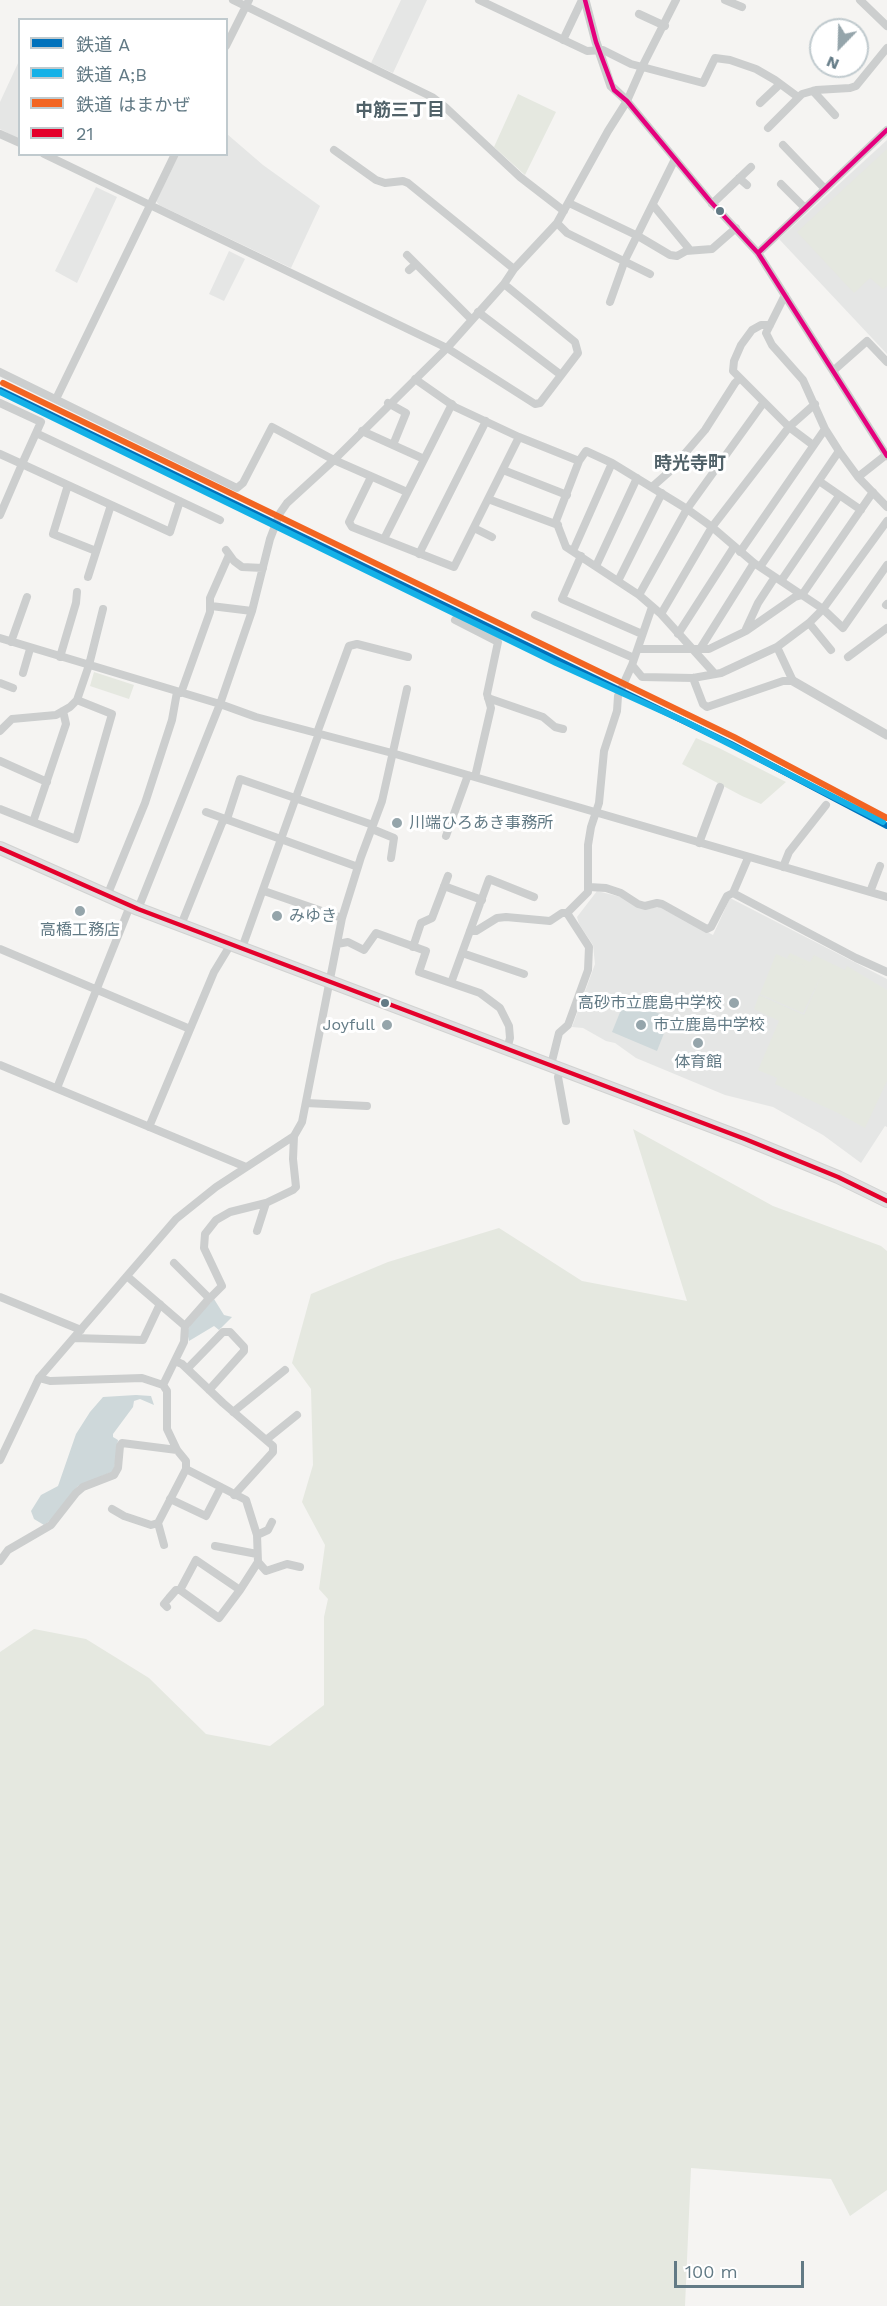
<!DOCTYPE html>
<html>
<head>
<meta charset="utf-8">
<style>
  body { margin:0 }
  #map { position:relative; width:887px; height:2306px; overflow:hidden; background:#f5f4f2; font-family:"Work Sans","Noto Sans JP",sans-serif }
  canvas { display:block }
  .legend { position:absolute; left:18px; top:18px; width:210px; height:138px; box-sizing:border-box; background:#fff; border:2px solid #c0cace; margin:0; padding:8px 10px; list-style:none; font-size:18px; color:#627a85 }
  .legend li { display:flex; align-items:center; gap:12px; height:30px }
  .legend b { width:30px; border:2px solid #c0cace }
  .north { position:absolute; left:809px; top:18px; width:60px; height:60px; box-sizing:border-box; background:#fff; border:2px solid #c0cace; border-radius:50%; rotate:203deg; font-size:16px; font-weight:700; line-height:24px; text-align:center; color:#627a85 }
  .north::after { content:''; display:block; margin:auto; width:21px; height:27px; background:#95a5ab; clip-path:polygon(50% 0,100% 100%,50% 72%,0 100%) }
  .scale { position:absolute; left:674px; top:2261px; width:130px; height:27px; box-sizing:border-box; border:3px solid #627a85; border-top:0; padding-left:8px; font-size:18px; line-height:21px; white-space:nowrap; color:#627a85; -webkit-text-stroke:4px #fff; paint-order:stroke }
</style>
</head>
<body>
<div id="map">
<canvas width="887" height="2306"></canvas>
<ul class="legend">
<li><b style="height:8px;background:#0072bc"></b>鉄道 A</li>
<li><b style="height:8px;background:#14b1e7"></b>鉄道 A;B</li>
<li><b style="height:8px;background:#f26522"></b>鉄道 はまかぜ</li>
<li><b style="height:8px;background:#e4002b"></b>21</li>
</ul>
<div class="north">N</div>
<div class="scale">100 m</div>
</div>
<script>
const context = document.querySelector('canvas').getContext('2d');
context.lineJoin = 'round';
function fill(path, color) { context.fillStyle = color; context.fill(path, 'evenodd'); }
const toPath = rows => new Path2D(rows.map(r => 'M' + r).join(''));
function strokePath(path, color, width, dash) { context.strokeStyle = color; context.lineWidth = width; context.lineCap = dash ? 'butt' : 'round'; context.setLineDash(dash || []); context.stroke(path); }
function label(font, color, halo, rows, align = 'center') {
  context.font = font + ' "Work Sans","Noto Sans JP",sans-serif'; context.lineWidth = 6; context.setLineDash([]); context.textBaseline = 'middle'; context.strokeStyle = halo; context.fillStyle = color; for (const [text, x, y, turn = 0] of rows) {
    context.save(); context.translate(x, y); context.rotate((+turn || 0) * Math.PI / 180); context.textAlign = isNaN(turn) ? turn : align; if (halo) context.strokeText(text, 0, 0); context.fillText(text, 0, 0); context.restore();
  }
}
fill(toPath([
  [401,0,427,0,393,73,371,63],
  [19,61,19,139,0,129,0,102],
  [227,134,263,165,320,206,291,268,159,205,156,201,179,155,226,154],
  [887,140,887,354,779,239],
  [96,187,117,197,77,283,55,271],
  [229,251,245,259,224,301,209,294],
  [597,891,625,898,648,909,659,907,713,935,730,898,887,979,887,1127,885,1126,861,1163,823,1135,773,1107,725,1095,636,1058,615,1043,606,1041,583,1028,572,1027,595,964,593,945,579,924,577,917]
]), '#e5e6e5');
fill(toPath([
  [518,94,556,112,525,175,494,147],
  [887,149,887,286,883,289,870,278,854,293,797,232],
  [94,672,134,685,129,699,90,686],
  [696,738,719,748,786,782,761,804,742,796,682,764],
  [790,953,810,962,814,955,845,970,847,966,887,990,887,1081,865,1128,838,1113,775,1084,777,1078,758,1070,779,1021,754,1009,759,995,804,1015,822,974,803,1013,760,994,776,954,809,968,787,958],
  [633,1129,773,1206,881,1246,887,1251,887,2190,850,2216,831,2179,691,2168,685,2306,0,2306,0,1652,34,1629,86,1639,149,1678,206,1734,270,1746,324,1705,324,1617,328,1599,319,1589,325,1545,302,1502,313,1465,311,1389,292,1363,311,1294,388,1262,499,1228,582,1281,687,1301]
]), '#e5e8e0');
fill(toPath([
  [625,1000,670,1018,657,1051,612,1032],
  [214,1299,224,1315,232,1317,219,1330,214,1326,189,1341,187,1332,191,1323],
  [136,1395,151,1396,154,1405,140,1399,134,1401,133,1407,113,1434,113,1437,118,1440,114,1471,78,1486,51,1520,44,1525,34,1519,31,1511,41,1495,58,1486,76,1434,90,1412,103,1397]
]), '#ced8da');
const trunk = toPath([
  [0,848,138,909,745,1139,838,1177,887,1201]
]);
strokePath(trunk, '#d1d2d1', 14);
strokePath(toPath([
  [233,0,432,97,445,107,520,177,564,211],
  [479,0,587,51,603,50,631,64,703,83,715,58,730,60,756,69,775,80,798,97],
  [725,0,742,7],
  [860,0,887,26],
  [639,14,665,26],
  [563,40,582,0],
  [226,46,249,0],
  [813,91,835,115],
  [627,101,710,201,758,253,887,456],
  [760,103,780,84],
  [768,128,802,94,816,90,850,88,856,86,887,48],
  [0,134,20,143],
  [783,145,825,189],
  [334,150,376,180,385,183,403,181,408,183,514,269],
  [44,154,447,348,535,404,540,403,578,353,575,342,504,284],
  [739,178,747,185],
  [781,184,805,208],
  [569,203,638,236,670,255,677,256,686,251,712,249,736,228],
  [712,204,751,167],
  [653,205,690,250],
  [557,223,567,233,650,274],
  [758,253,887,130],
  [407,255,471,319],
  [409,270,416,264],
  [785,295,766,333,772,345,803,380,825,429,839,451,858,477,887,507],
  [610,302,625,260,675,159],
  [478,312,561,375],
  [770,325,761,325,752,330,741,345,734,361,733,371,789,427,813,445],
  [833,371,867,341,887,362],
  [0,372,237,488,243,483,272,427,334,460,407,492],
  [415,379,455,407,519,437,579,461],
  [56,399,175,154],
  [0,403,41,422,22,464,170,532,180,501],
  [388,403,406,413,393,445],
  [362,431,424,459],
  [36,433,220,520],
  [0,454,22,464,0,515],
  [503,470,567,495],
  [371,477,349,522,352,527,454,567,519,437],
  [858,477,886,455],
  [819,481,861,510],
  [68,485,53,534,96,551],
  [652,487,669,472,705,430,735,383,740,378],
  [488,499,558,525],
  [474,528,492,537],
  [384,539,452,404],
  [226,550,234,561,242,567,263,568],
  [573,551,612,463],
  [740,552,825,429],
  [419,554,486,421],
  [581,556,562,599,642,634],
  [596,566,637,478],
  [760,567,839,451],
  [88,577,111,505],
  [618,581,662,493],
  [781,581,839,496],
  [639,595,687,509,764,402],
  [886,605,887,604],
  [211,606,252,611],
  [652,607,632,665,642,677,693,678,721,673,777,647,809,623,823,609,887,521],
  [661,614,712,527,789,427,815,404],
  [535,615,634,658],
  [455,620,498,642,487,694,491,708,475,777],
  [809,623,831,650],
  [746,629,758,603,775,577],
  [678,634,734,547],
  [0,638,220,704,256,717,392,753,887,897],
  [11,642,27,597],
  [639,649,709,649,746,631,795,597,802,595,873,492],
  [700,649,754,563],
  [60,657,76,603,77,592],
  [848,657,887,628],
  [23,673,30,649],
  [715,674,661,614,639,595,566,547,556,521,579,461,586,451,612,463,687,509,712,527,754,563,823,609,843,628,887,565],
  [693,678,703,704,707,707,783,681,793,681,777,647],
  [0,683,13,688],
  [181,693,210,612,210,598,229,555],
  [488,698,543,717,555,727,563,729],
  [0,731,12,719,56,715,70,707,77,700,89,665,103,609],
  [317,733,349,646,357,644,408,657],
  [0,761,47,782],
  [0,809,76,839,112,714,77,700],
  [206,812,358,867],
  [33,822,66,724,63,711],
  [372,829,394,838,391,858],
  [446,836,468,775],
  [699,843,720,787],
  [748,858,733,893,856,958,887,972],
  [783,867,789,852,826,805],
  [444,886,482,900],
  [589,887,606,888,621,893,638,904,645,906,657,903,662,904,707,929,711,927,727,896,733,893],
  [264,891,342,918],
  [870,892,880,866],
  [107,896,145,803,172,720,177,692],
  [138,909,220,704,252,611,270,539,280,513,287,503,334,460,447,348,504,284,514,269,557,223,608,131,627,101,642,67,676,0],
  [181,925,222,823,228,816,240,779,373,825],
  [470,931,476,931,497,918,506,917,550,921,562,913,567,913],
  [337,944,348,942,364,950,376,933,426,951,419,972,480,993,500,1008,509,1026,510,1038,507,1049],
  [413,947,421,923,432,918,448,876],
  [242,948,319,733],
  [0,949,190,1029],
  [462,953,524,974],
  [451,983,489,879,534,897],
  [0,1065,246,1167],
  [551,1065,559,1033,568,1025,588,970,589,947,567,913,588,892,588,845,591,827,599,803,604,751,617,711,618,696,632,665],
  [561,1069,558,1077,566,1121],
  [57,1088,130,906],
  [306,1103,367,1106],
  [149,1127,214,972,231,944],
  [257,1231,266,1203],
  [174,1263,208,1297,207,1301,185,1326],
  [128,1277,185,1326,184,1342,163,1385],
  [0,1297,81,1330],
  [207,1301,222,1286,204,1248,205,1234,216,1220,230,1212,266,1203,293,1190,296,1187,293,1159,294,1136],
  [74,1338,143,1340,160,1304],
  [175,1361,182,1364,223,1403,273,1446,273,1452,234,1495],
  [187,1369,223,1332,230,1332,244,1347,244,1351,209,1390],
  [39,1378,50,1381,142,1378,163,1385,167,1391,167,1429,177,1450,186,1461,186,1469,246,1500,257,1535,258,1562,240,1590,219,1618,180,1590,196,1560,240,1590],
  [233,1412,285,1370],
  [266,1440,297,1415],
  [0,1460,39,1378,176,1219,216,1187,294,1136,302,1122,342,918,361,857,382,801,407,689],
  [170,1499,206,1516,221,1487],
  [112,1509,124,1516,151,1525,158,1523],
  [257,1535,268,1530,272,1522],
  [164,1545,158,1523,186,1469],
  [215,1546,257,1554],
  [0,1561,8,1550,51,1525,76,1493,83,1487,114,1475,118,1468,120,1446,122,1443,177,1450],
  [258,1562,266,1571,287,1564,300,1567],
  [167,1607,164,1604,169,1598,176,1590,180,1590]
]), '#cccece', 8);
strokePath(toPath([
  [585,0,596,42,611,86,627,101],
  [793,681,887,735]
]), '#cccece', 9);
strokePath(trunk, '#e0e0e1', 12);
strokePath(toPath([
  [0,848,138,909,745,1139,838,1177,887,1201]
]), '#e4002b', 4.5);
strokePath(toPath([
  [585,0,596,42,614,90,627,101,710,201,758,253,887,456],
  [758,253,887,130]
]), '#e5007d', 4.5);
strokePath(toPath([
  [0,390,731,744,887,826]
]), '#0072bc', 6);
strokePath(toPath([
  [0,392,556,663,686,722,883,822]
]), '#14b1e7', 6);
strokePath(toPath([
  [3,383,734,737,887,818]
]), '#f26522', 6);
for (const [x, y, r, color] of [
  [720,211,5,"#627a85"],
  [397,823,6,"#95a5ab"],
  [80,911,6,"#95a5ab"],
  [277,916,6,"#95a5ab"],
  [385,1003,5,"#627a85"],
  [734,1003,6,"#95a5ab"],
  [387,1025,6,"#95a5ab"],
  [641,1025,6,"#95a5ab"],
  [698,1043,6,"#95a5ab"]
]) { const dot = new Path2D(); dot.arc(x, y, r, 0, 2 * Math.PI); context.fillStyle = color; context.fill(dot); strokePath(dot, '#fff', 2); }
label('16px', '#627a85', '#fff', [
  ["川端ひろあき事務所",409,823],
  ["みゆき",289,916],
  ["高橋工務店",80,930,"center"],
  ["高砂市立鹿島中学校",722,1003,"right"],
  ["Joyfull",375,1025,"right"],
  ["市立鹿島中学校",653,1025],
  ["体育館",698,1062,"center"]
], 'left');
label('bold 18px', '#516269', '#fff', [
  ["中筋三丁目",400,111],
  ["時光寺町",690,464]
]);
</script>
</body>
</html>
